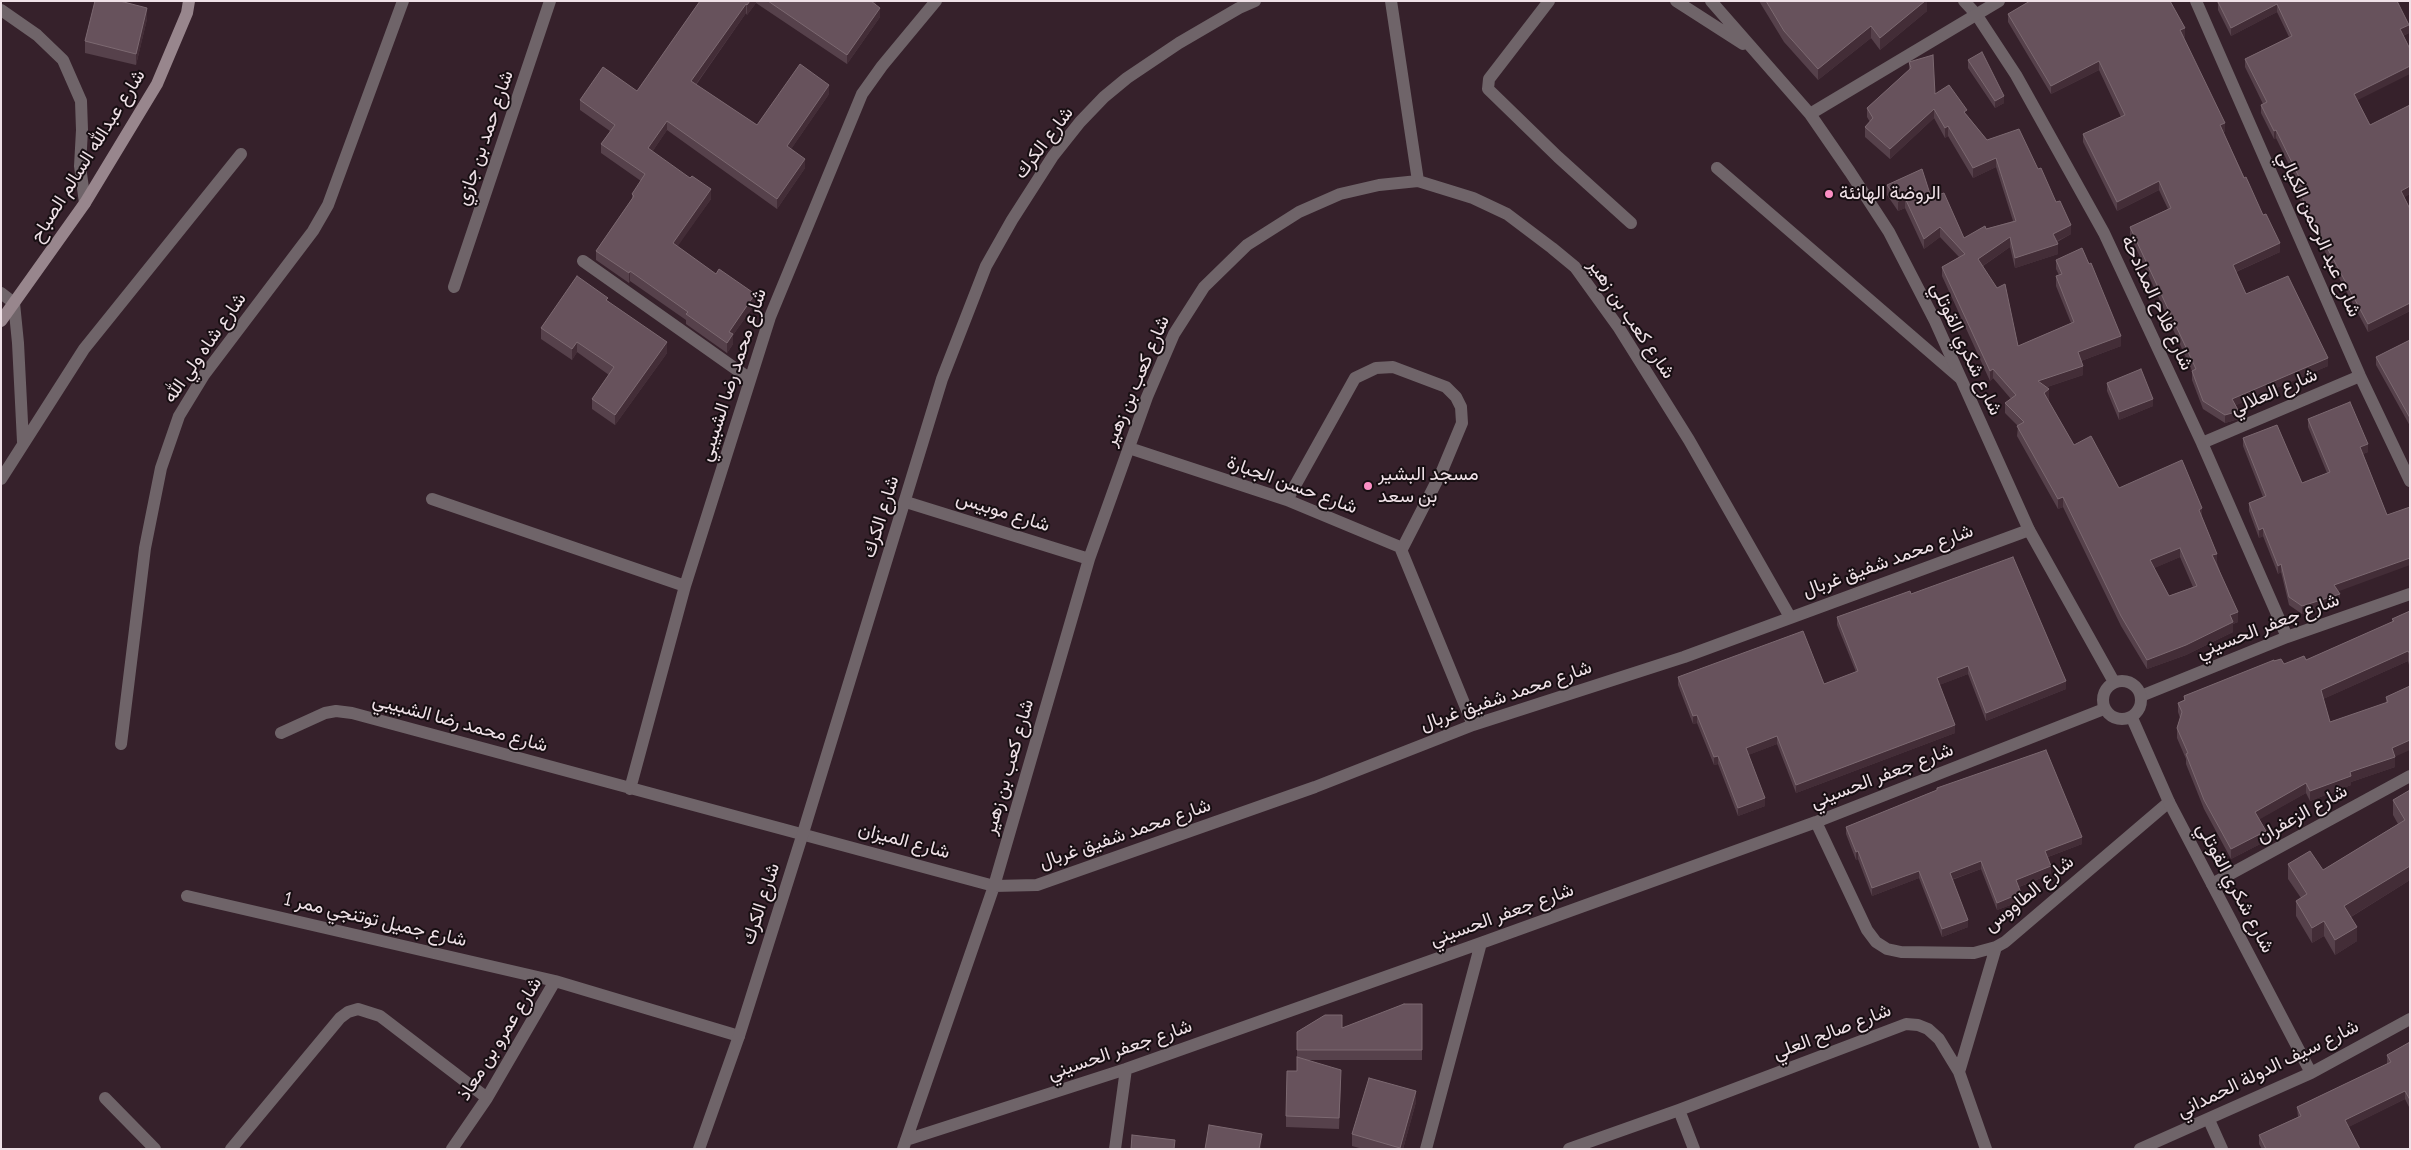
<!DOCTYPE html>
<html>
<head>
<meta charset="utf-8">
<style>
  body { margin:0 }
  #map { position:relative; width:2411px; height:1150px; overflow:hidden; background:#36212b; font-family:"PT Sans Narrow",sans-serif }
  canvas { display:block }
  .frame { position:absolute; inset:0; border:2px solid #efe1e7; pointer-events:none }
</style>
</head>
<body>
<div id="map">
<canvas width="2411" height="1150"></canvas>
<div class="frame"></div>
</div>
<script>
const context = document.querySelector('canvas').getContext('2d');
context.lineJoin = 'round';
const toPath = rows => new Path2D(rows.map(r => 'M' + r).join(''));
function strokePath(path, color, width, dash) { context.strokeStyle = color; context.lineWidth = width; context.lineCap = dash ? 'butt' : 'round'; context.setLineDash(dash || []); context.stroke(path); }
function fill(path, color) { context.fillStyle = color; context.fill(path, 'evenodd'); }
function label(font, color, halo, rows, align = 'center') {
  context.font = font + ' "PT Sans Narrow",Vazirmatn,sans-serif'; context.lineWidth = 4; context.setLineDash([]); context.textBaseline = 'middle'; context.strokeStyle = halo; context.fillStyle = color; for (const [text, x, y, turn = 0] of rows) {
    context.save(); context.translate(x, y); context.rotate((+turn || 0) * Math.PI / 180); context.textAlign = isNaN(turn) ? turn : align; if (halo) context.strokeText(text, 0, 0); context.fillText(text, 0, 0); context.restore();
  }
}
strokePath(toPath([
  [1391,1,1418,181],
  [1549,1,1489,79,1488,89,1558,157,1631,223],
  [1964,1,1976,14,2016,75,2104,233,2202,443,2287,637],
  [2196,1,2360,376,2410,481],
  [1,10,37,35,63,60,81,101,82,130,80,166,85,203],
  [1717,168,1960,378],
  [583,261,750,379],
  [454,287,550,1],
  [1,293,14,303,18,343,23,442],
  [2202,443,2360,376],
  [1129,448,1287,500,1400,547,1473,725],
  [1,479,84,349,241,154],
  [432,499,685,586],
  [1287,500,1355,378,1376,368,1393,367,1446,387,1456,397,1461,407,1462,423,1442,471,1402,549],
  [906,502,1089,559],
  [2141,696,2287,637,2410,594],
  [281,733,325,713,336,711,352,713,994,886,1037,885,1315,787,1473,725,1684,657,2029,530],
  [121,744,145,548,161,468,179,416,204,375,313,231,328,205,403,1],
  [630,789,685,586,770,317,862,94,882,66,936,1],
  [1816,822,1867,930,1876,942,1887,949,1901,952,1974,953,1996,947,2005,942,2169,802],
  [2212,884,2410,776],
  [187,896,555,981],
  [1959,1072,1996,947],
  [105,1098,155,1149],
  [1679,1110,1694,1149],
  [2209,1120,2222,1149],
  [906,1140,1126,1069,1481,943,1816,822,2104,709],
  [231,1149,340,1018,348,1012,358,1009,380,1016,487,1098],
  [452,1149,487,1098,555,981,739,1036],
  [903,1149,994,886,1089,559,1147,397,1174,334,1204,287,1247,245,1299,212,1340,194,1379,185,1418,181,1473,198,1507,214,1552,248,1575,267,1619,328,1689,440,1790,617],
  [1115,1149,1126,1069],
  [1426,1149,1481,943],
  [1569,1149,1679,1110,1906,1024,1918,1025,1928,1029,1939,1039,1959,1072,1986,1149]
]), '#6f6469', 12);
strokePath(toPath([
  [1676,1,1743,44],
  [1711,1,1810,114,1850,172,1889,232,1935,321,2029,530,2114,682],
  [1810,114,1999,1],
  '2103 700a19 19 0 1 1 38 0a19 19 0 1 1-38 0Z',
  [2132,718,2169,802,2311,1073],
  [699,1149,739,1036,803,833,942,379,986,266,1012,220,1053,156,1080,122,1104,97,1127,78,1179,43,1239,8,1255,1],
  [2140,1149,2311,1073,2410,1019]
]), '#6f6469', 12);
strokePath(toPath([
  [1,321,85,203,157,84,187,13,189,1]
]), '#98868d', 12);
fill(toPath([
  [700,1,877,1,875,4,880,17,847,64,756,3,747,15,746,13,696,85,757,125,829,94,791,149,805,168,777,209,667,130,652,152,711,199,677,246,755,304,733,335,733,344,727,353,686,324,686,320,630,281,629,283,596,260,596,251,632,199,632,194,641,181,601,153,601,144,610,131,580,110,580,100,637,91],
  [1759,1,1927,1,1927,11,1880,50,1871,38,1818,80,1784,42],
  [2217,1,2397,1,2409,33,2403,36,2357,100,2370,125,2410,105,2410,194,2404,197,2410,209,2410,311,2368,332,2315,233,2297,194,2297,186,2299,185,2276,138,2274,139,2261,113,2261,105,2263,104,2245,67,2245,59,2289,37,2277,12,2231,36,2218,10,2218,4],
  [2008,14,2185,37,2183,38,2225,132,2223,132,2280,252,2236,272,2246,294,2328,366,2236,405,2238,419,2232,421,2225,423,2203,409,2192,380,2192,371,2130,235,2130,227,2168,209,2159,190,2117,211,2083,142,2083,134,2121,117,2099,70,2051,94,2008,22],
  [147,19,136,65,85,53,85,41],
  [1968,60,2004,103,1995,108,1968,68],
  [1909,62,1935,94,1967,115,1987,140,2038,169,2071,234,2057,242,2058,254,2015,268,2010,247,1983,266,2018,346,2071,323,2056,286,2056,276,2059,275,2056,269,2056,260,2121,346,2081,361,2083,375,2047,387,2049,399,2048,400,2074,445,2119,488,2202,518,2217,563,2238,622,2233,624,2233,632,2186,655,2147,669,2121,626,2063,507,2058,509,2017,436,2018,426,2005,413,2005,403,2011,399,1993,378,1990,381,1942,276,1942,267,1959,257,1940,237,1924,249,1905,208,1898,211,1887,195,1887,185,1931,197,1964,238,1986,229,2013,221,1996,167,1973,178,1948,136,1945,138,1934,118,1890,159,1865,137,1865,127,1870,122,1867,117,1867,108,1909,70],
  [2180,557,2193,587,2169,596,2154,568],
  [608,301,667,353,615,425,592,409,592,399,609,375,577,352,572,360,541,339,541,328],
  [2410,340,2410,426,2376,365,2376,357],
  [2107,383,2153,406,2119,420,2107,391],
  [2308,419,2368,452,2363,454,2387,515,2338,591,2340,602,2302,614,2289,605,2281,572,2278,574,2263,536,2259,538,2249,511,2249,503,2263,497,2243,446,2243,438,2302,483,2327,473,2308,427],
  [1911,594,2066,689,1986,721,1968,674,1939,685,1955,733,1796,793,1777,744,1748,755,1765,806,1738,816,1718,764,1714,765,1697,723,1693,724,1678,685,1678,677,1824,684,1856,672,1837,625,1837,617],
  [2410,611,2409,665,2408,661,2323,699,2330,722,2386,703,2386,697,2410,686,2395,756,2395,767,2351,782,2351,785,2310,801,2306,793,2259,819,2266,841,2231,859,2204,809,2186,764,2186,759,2177,738,2177,728,2180,718,2178,712,2178,703,2184,700,2184,696,2274,661,2284,664,2306,660,2392,622,2392,619],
  [1937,788,2082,844,2048,857,2051,874,2019,887,2021,901,1997,910,1981,869,1952,880,1968,927,1942,937,1919,878,1872,896,1858,859,1856,860,1846,834,1846,827,1937,790],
  [2410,790,2410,880,2351,917,2357,941,2335,955,2324,936,2312,943,2296,916,2296,901,2301,898,2288,879,2288,864,2323,870,2398,824,2393,815,2393,800],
  [1422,1004,1422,1060,1308,1060,1341,1081,1339,1129,1286,1127,1286,1116,1297,1071,1297,1032,1342,1028],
  [2410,1042,2410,1109,2405,1099,2348,1127,2360,1149,2262,1149,2259,1144,2259,1135,2298,1117,2297,1107,2387,1064,2387,1055],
  [1416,1102,1403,1149,1363,1149,1352,1146,1352,1134]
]), '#56414b');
fill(toPath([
  [750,1,756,1,756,3,747,15,747,5],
  [871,1,877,1,871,11],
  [1925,1,1927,1,1927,11,1880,50,1880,38],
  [746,4,746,13,691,91,691,81],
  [2277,4,2277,12,2231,36,2231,28],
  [147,8,147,19,136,65,136,54],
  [880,8,880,17,847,64,847,55],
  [2409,25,2409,33,2400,37,2400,29],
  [1871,26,1871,38,1818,80,1818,69],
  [2185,28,2185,37,2180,39,2180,30],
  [2099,61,2099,70,2051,94,2051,86],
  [2410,66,2410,74,2354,102,2354,94],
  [829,85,829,94,787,155,787,146],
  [2004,96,2004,103,1995,108,1995,101],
  [1934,109,1934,118,1890,159,1890,149],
  [667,121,667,130,648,158,648,148],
  [2225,123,2225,132,2220,134,2220,125],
  [1948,126,1948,136,1945,138,1945,128],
  [2276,130,2276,138,2274,139,2274,131],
  [1996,158,1996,167,1973,178,1973,168],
  [805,159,805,168,777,209,777,199],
  [2159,181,2159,190,2117,211,2117,202],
  [2410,186,2410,194,2401,199,2401,191],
  [711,189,711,199,673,253,673,243],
  [1905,198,1905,208,1898,211,1898,201],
  [2071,225,2071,234,2053,243,2053,234],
  [1940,227,1940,237,1924,249,1924,239],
  [2010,237,2010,247,1978,269,1978,259],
  [2280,243,2280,252,2233,273,2233,265],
  [2058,244,2058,254,2015,268,2015,258],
  [630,271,630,281,629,283,629,273],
  [755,294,755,304,733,335,733,344,727,353,727,343,729,332],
  [2410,303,2410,311,2368,332,2368,324],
  [2121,336,2121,346,2078,362,2078,352],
  [577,342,577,352,572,360,572,349],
  [667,342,667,353,615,425,615,415],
  [2328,358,2328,366,2232,407,2232,399],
  [2083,366,2083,375,2038,390,2038,381],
  [1993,369,1993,378,1990,381,1990,371],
  [2049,389,2049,399,2044,403,2044,393],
  [2153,399,2153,406,2119,420,2119,412],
  [2238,410,2238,419,2225,423,2225,415],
  [2368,444,2368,452,2360,455,2360,447],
  [2063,497,2063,507,2058,509,2058,499],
  [2202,508,2202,518,2199,510],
  [2263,528,2263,536,2259,538,2259,530],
  [2180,548,2180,557,2150,570,2150,560],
  [2217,554,2217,563,2212,555],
  [2410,558,2410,565,2334,593,2334,585],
  [2281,564,2281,572,2278,574,2278,566],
  [2340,594,2340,602,2302,614,2302,606],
  [2238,612,2238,622,2233,624,2233,632,2186,655,2147,669,2147,660,2230,615],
  [2408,651,2408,661,2321,700,2321,690],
  [1968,666,1968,674,1937,686,1937,678],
  [2066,681,2066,689,1986,721,1986,713],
  [1697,715,1697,723,1693,724,1693,716],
  [1955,725,1955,733,1796,793,1796,785],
  [1777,736,1777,744,1746,756,1746,748],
  [2410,740,2410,750,2392,758,2392,748],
  [1718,756,1718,764,1714,765,1714,757],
  [2395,757,2395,767,2351,782,2351,785,2310,801,2310,791,2350,772],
  [2306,783,2306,793,2255,822,2255,812],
  [1765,798,1765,806,1738,816,1738,808],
  [2266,831,2266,841,2231,859,2231,849],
  [2082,837,2082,844,2045,858,2045,851],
  [1858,851,1858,859,1856,860,1856,852],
  [1981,861,1981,869,1950,880,1950,873],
  [2051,866,2051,874,2016,888,2016,880],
  [2410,866,2410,880,2344,921,2344,906],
  [1919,871,1919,878,1872,896,1872,888],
  [2021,893,2021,901,1997,910,1997,903],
  [1968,920,1968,927,1942,937,1942,929],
  [2324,921,2324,936,2312,943,2312,928],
  [2357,927,2357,941,2335,955,2335,940],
  [1416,1091,1416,1102,1403,1149,1400,1149],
  [2405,1091,2405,1099,2345,1129,2345,1120],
  [1262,1134,1261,1149,1259,1149]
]), '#432d37');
const building = toPath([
  [95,1,120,1,147,8,136,54,85,41,95,1],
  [700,1,750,1,747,5,746,4,691,81,757,125,800,64,829,85,787,146,805,159,777,199,667,121,648,148,690,178,692,176,711,189,673,243,716,274,719,269,755,294,729,332,733,334,727,343,686,314,688,312,630,271,629,273,596,251,634,196,632,194,645,174,601,144,615,125,580,100,603,67,637,91,700,1],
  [768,1,871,1,880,8,847,55,768,1],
  [1766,1,1925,1,1880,38,1871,26,1818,69,1784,31,1766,1],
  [2030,1,2170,1,2185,28,2180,30,2225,123,2220,125,2244,178,2246,177,2263,215,2266,214,2280,243,2233,265,2246,294,2288,276,2328,358,2232,399,2238,410,2232,413,2225,415,2203,401,2192,371,2196,369,2130,227,2171,208,2159,181,2117,202,2083,134,2125,115,2099,61,2051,86,2008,14,2030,1],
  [2221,1,2397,1,2409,25,2400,29,2410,49,2410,66,2354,94,2370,125,2410,105,2410,186,2401,191,2410,209,2410,303,2368,324,2315,225,2297,186,2302,183,2276,130,2274,131,2261,105,2267,102,2245,59,2292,36,2277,4,2231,28,2218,2,2221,1],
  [1982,52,2004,96,1995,101,1968,60,1982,52],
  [1933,55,1935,94,1949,85,1967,110,1964,112,1987,140,2019,129,2038,169,2041,168,2056,202,2060,201,2071,225,2053,234,2058,244,2015,258,2010,237,1978,259,1997,288,2005,284,2018,346,2074,322,2056,276,2062,274,2056,260,2082,248,2089,264,2091,263,2121,336,2078,352,2083,366,2038,381,2049,389,2044,393,2074,445,2091,436,2119,488,2182,460,2202,508,2199,510,2217,554,2212,555,2238,612,2230,615,2233,622,2186,645,2147,660,2121,616,2063,497,2058,499,2017,426,2024,422,2005,403,2016,395,1993,369,1990,371,1942,267,1965,254,1940,227,1924,239,1905,198,1898,201,1887,185,1922,169,1931,197,1944,193,1964,238,1985,226,1986,229,2016,221,1996,158,1973,168,1948,126,1945,128,1934,109,1890,149,1865,127,1873,118,1867,108,1911,68,1909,62,1933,55],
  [2180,548,2197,586,2169,596,2150,560,2180,548],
  [577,276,608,298,606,300,667,342,615,415,592,399,614,367,577,342,572,349,541,328,577,276],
  [2410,340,2410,418,2376,357,2410,340],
  [2141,369,2153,399,2119,412,2107,383,2141,369],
  [2350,402,2368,444,2360,447,2387,515,2410,507,2410,558,2334,585,2340,594,2302,606,2289,597,2281,564,2278,566,2263,528,2259,530,2249,503,2266,496,2243,438,2277,425,2302,483,2330,472,2308,419,2350,402],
  [2013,557,2066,681,1986,713,1968,666,1937,678,1955,725,1796,785,1777,736,1746,748,1765,798,1738,808,1718,756,1714,757,1697,715,1693,716,1678,677,1803,631,1824,684,1858,671,1837,617,1910,591,1911,594,2013,557],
  [2410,611,2410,654,2408,651,2321,690,2330,722,2388,702,2386,697,2410,686,2410,740,2392,748,2395,757,2350,772,2351,776,2310,791,2306,783,2255,812,2266,831,2231,849,2204,800,2186,754,2188,753,2177,728,2182,712,2178,703,2185,700,2184,696,2274,660,2274,661,2281,659,2284,664,2304,656,2306,660,2394,621,2392,619,2410,611],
  [2046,750,2082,837,2045,851,2051,866,2016,880,2021,893,1997,903,1981,861,1950,873,1968,920,1942,929,1919,871,1872,888,1858,851,1856,852,1846,827,1937,790,1937,788,2046,750],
  [2410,790,2410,866,2344,906,2357,927,2335,940,2324,921,2312,928,2296,901,2307,894,2288,864,2310,851,2323,870,2405,820,2393,800,2410,790],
  [1404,1004,1422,1004,1422,1050,1297,1050,1297,1032,1325,1015,1342,1015,1342,1028,1404,1004],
  [2410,1042,2410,1100,2405,1091,2345,1120,2360,1149,2266,1149,2259,1135,2301,1116,2297,1107,2391,1062,2387,1055,2410,1042],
  [1297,1057,1341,1070,1339,1118,1286,1116,1287,1071,1297,1071,1297,1057],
  [1369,1078,1416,1091,1400,1148,1352,1134,1369,1078],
  [1209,1125,1262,1134,1259,1149,1205,1149,1209,1125],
  [1132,1135,1175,1140,1174,1149,1131,1149,1132,1135]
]);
fill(building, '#67525c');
strokePath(building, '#7c6971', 1);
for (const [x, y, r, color] of [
  [1829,194,5,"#fb8fc4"],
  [1368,486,5,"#fb8fc4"]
]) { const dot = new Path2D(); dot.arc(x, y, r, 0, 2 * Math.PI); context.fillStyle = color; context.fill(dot); strokePath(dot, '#170e12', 2); }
label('19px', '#efe1e7', '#170e12', [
  ["شارع حمد بن جازي",485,138,-71],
  ["شارع الكرك",1044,143,-53],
  ["شارع عبدالله السالم الصباح",88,156,-58],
  ["شارع عبد الرحمن الكيالي",2319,234,66],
  ["شارع فلاح المدادحة",2157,303,65],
  ["شارع كعب بن زهير",1631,319,56],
  ["شارع شاه ولي الله",205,348,-55],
  ["شارع شكري القوتلي",1966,349,65],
  ["شارع محمد رضا الشبيبي",733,375,-72],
  ["شارع كعب بن زهير",1137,381,-67],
  ["شارع العلالي",2274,392,-23],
  ["شارع حسن الجبارة",1292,485,20],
  ["شارع موبيس",1003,512,17],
  ["شارع الكرك",881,517,-73],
  ["شارع محمد شفيق غربال",1888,561,-20],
  ["شارع جعفر الحسيني",2268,626,-21],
  ["شارع محمد شفيق غربال",1506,696,-19],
  ["شارع محمد رضا الشبيبي",460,723,15],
  ["شارع كعب بن زهير",1009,767,-74],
  ["شارع جعفر الحسيني",1882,776,-21],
  ["شارع الزعفران",2302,814,-29],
  ["شارع محمد شفيق غربال",1125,834,-19],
  ["شارع الميزان",904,841,15],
  ["شارع شكري القوتلي",2235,888,62],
  ["شارع الطاووس",2029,894,-39],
  ["شارع الكرك",761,904,-72],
  ["شارع جعفر الحسيني",1502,915,-20],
  ["شارع جميل توتنجي ممر 1",375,920,13],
  ["شارع صالح العلي",1832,1032,-21],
  ["شارع عمرو بن معاذ",500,1039,-58],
  ["شارع جعفر الحسيني",1120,1050,-19],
  ["شارع سيف الدولة الحمداني",2268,1069,-26]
]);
label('19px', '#efe1e7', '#170e12', [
  ["الروضة الهانئة",1839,194],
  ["مسجد البشير",1378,475],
  ["بن سعد",1378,497]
], 'left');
</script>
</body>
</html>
